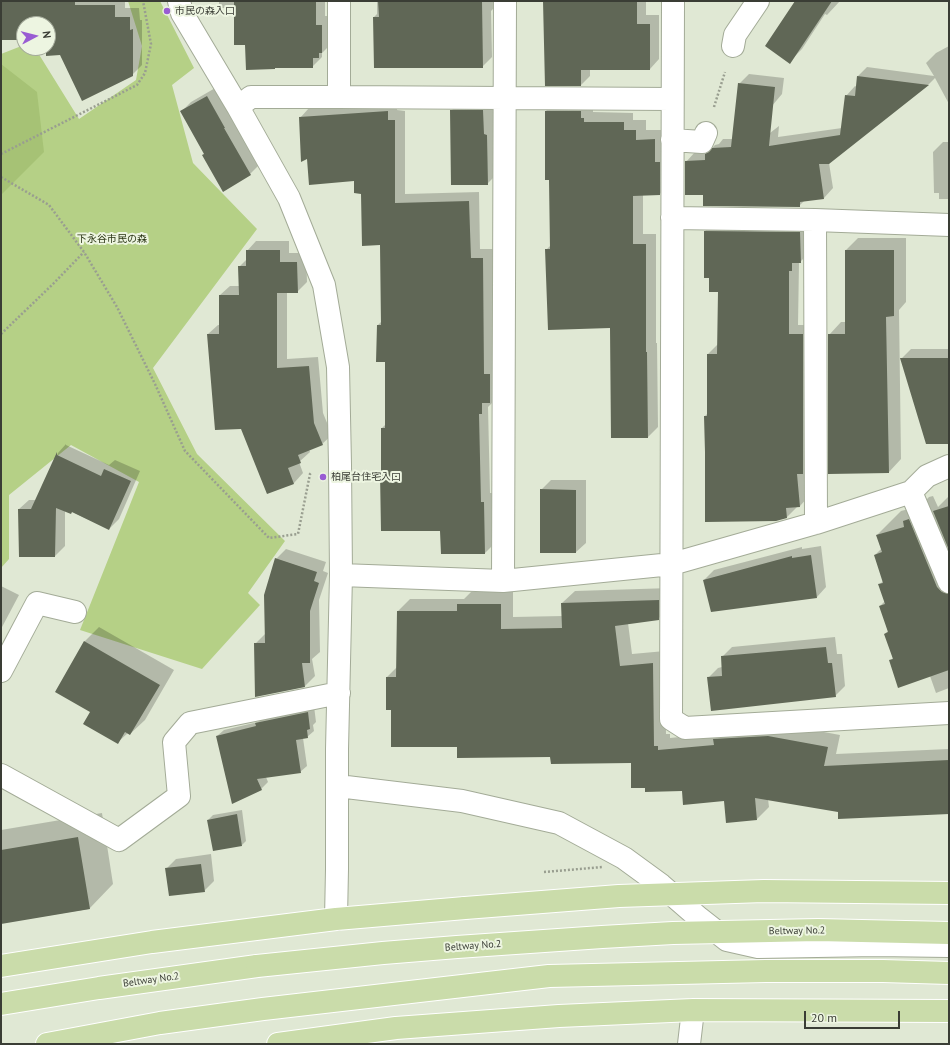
<!DOCTYPE html>
<html>
<head>
<meta charset="utf-8">
<style>
  body { margin:0 }
  #map { position:relative; width:950px; height:1045px; overflow:hidden; background:#e0e8d4; font-family:"PT Sans",sans-serif }
  canvas { display:block }
  .frame { position:absolute; inset:0; border:2px solid #3a3d35; pointer-events:none }
  .north { position:absolute; left:16px; top:16px; width:40px; height:40px; box-sizing:border-box; background:#edf5e1; border:1px solid #a5ab9c; border-radius:50%; rotate:83deg; font-size:11px; font-weight:700; line-height:16px; text-align:center; color:#3a3d35 }
  .north::after { content:''; display:block; margin:auto; width:14px; height:18px; background:#995cd3; clip-path:polygon(50% 0,100% 100%,50% 72%,0 100%) }
  .scale { position:absolute; left:804px; top:1011px; width:96px; height:18px; box-sizing:border-box; border:2px solid #3a3d35; border-top:0; padding-left:5px; font-size:12px; line-height:14px; white-space:nowrap; color:#3a3d35; -webkit-text-stroke:3px #edf5e1; paint-order:stroke }
</style>
</head>
<body>
<div id="map">
<canvas width="950" height="1045"></canvas>
<div class="frame"></div>
<div class="north">N</div>
<div class="scale">20 m</div>
</div>
<script>
const context = document.querySelector('canvas').getContext('2d');
context.lineJoin = 'round';
function fill(path, color) { context.fillStyle = color; context.fill(path, 'evenodd'); }
const toPath = rows => new Path2D(rows.map(r => 'M' + r).join(''));
function strokePath(path, color, width, dash) { context.strokeStyle = color; context.lineWidth = width; context.lineCap = dash ? 'butt' : 'round'; context.setLineDash(dash || []); context.stroke(path); }
function label(font, color, halo, rows, align = 'center') {
  context.font = font + ' "PT Sans","Noto Sans JP",sans-serif'; context.lineWidth = 4; context.setLineDash([]); context.textBaseline = 'middle'; context.strokeStyle = halo; context.fillStyle = color; for (const [text, x, y, turn = 0] of rows) {
    context.save(); context.translate(x, y); context.rotate((+turn || 0) * Math.PI / 180); context.textAlign = isNaN(turn) ? turn : align; if (halo) context.strokeText(text, 0, 0); context.fillText(text, 0, 0); context.restore();
  }
}
fill(toPath([
  [128,1,160,1,194,68,172,85,193,163,257,229,153,368,197,454,285,541,248,593,260,605,202,669,80,630,139,482,71,445,9,495,9,559,1,568,1,54,24,45,24,48,35,48,79,119,136,80,142,46]
]), '#b5d086');
fill(toPath([
  [1,64,37,92,44,152,1,195]
]), '#a6c275');
fill(toPath([
  [1,1,125,1,125,8,139,8,140,20,142,20,142,65,132,75,60,54,47,48,48,48,48,24,24,24,24,39,1,39],
  [219,1,325,1,325,16,331,16,328,47,322,53,322,57,312,67,246,44,235,8,219,8],
  [377,1,493,1,493,9,491,11,492,57,482,67,374,17,377,14],
  [544,1,646,1,646,15,659,15,659,59,650,69,590,69,590,76,581,85],
  [796,1,840,1,827,15,825,14,802,49,792,59],
  [949,46,949,104,935,78,928,85,829,163,833,188,824,198,805,200,799,206,704,194,686,162,695,152,708,152,715,145,719,144,723,139,733,139,739,84,749,74,784,78,782,94,756,125,766,136,779,126,778,137,842,128,846,96,855,86,857,87,858,76,867,67,934,76,926,63,936,53],
  [217,87,260,164,250,174,205,154,182,111,191,102],
  [398,101,397,110,405,111,405,194,479,192,480,249,493,249,494,365,500,392,492,400,492,403,488,407,490,493,494,493,495,543,485,553,441,530,382,472,382,428,386,424,386,361,378,325,382,321,381,244,362,193,355,180,308,158,300,118,309,108],
  [461,101,493,101,493,125,497,125,497,174,487,184,451,111],
  [555,101,593,109,593,112,633,113,633,120,646,120,646,130,664,130,669,184,660,194,643,195,643,234,656,234,656,343,657,343,658,427,648,437,611,327,546,250,550,246,550,179,546,111],
  [943,142,949,142,949,199,939,199,939,193,934,193,933,152],
  [714,222,810,223,810,252,799,263,798,325,812,325,809,496,800,506,797,506,797,507,787,517,776,520,705,416,708,413,708,354,718,344,719,291,710,277,705,231],
  [858,238,906,238,906,302,899,310,901,459,889,472,829,335,841,322,846,322,846,250],
  [256,241,289,241,289,253,306,253,307,282,297,292,287,292,287,359,318,357,323,413,332,435,322,444,309,449,310,452,299,462,303,473,294,483,267,493,208,334,218,325,220,325,220,295,230,286,240,286,240,266,247,259,247,251],
  [911,349,949,349,949,443,901,359],
  [66,444,66,445,109,465,115,460,140,471,119,519,109,529,72,512,65,511,65,546,55,556,19,509,29,500,36,500,58,453],
  [551,480,586,480,586,543,576,552,541,490],
  [933,496,938,507,949,496,949,547,942,553,949,574,949,688,936,693,930,676,890,661,893,658,885,634,888,631,880,606,885,601,879,585,884,580,875,555,881,549,877,535,901,511,920,506,929,497],
  [821,546,826,587,817,597,704,580,714,570,802,547,802,549],
  [286,549,326,562,323,571,328,573,319,600,320,652,312,659,315,676,305,686,255,644,265,634,276,559],
  [1,586,19,595,1,629],
  [671,588,671,606,658,619,628,623,632,654,665,651,666,734,670,734,670,738,720,733,781,724,840,735,836,754,949,749,949,813,839,811,768,799,769,807,757,819,725,800,683,790,646,787,632,762,551,755,458,746,392,709,387,677,397,667,398,611,410,599,464,599,471,592,513,592,513,617,563,616,562,603,575,591],
  [99,627,174,670,145,720,130,734,128,733,118,742,91,711,56,691,85,641],
  [835,637,837,654,842,654,845,686,835,696,708,678,718,668,722,667,722,657,732,647],
  [314,706,316,722,313,725,314,731,307,737,303,738,307,766,300,772,266,777,268,782,261,789,233,802,217,736,224,730,258,722,263,716],
  [242,810,246,841,242,845,208,820,213,815],
  [102,813,113,884,89,909,1,923,1,830],
  [211,854,214,881,204,891,167,868,176,859]
]), '#0003');
fill(toPath([
  [1,1,75,1,75,5,115,5,115,17,130,17,130,30,133,29,133,76,82,101,60,55,46,56,46,48,48,48,48,24,24,24,24,40,1,40],
  [234,1,316,1,316,25,322,25,322,53,319,53,319,58,313,58,313,68,275,68,275,69,246,70,245,45,234,45],
  [378,1,482,1,483,68,374,68,373,17,379,17],
  [543,1,637,1,637,24,650,24,650,70,581,70,581,86,545,86],
  [795,1,832,1,790,64,765,46],
  [857,76,929,85,829,164,819,164,824,199,800,202,800,207,703,206,703,195,685,195,685,161,705,160,705,154,709,152,712,148,731,147,738,83,775,87,769,146,840,135,845,95,855,96],
  [207,96,225,128,224,128,251,175,223,192,202,155,204,154,180,111],
  [450,110,483,110,484,134,487,135,488,185,451,185],
  [388,111,388,120,395,120,395,203,469,201,471,258,483,258,484,374,490,374,490,403,482,403,482,414,479,414,481,502,484,502,485,554,441,554,440,531,381,531,380,473,381,473,381,428,385,428,385,362,376,362,377,325,381,325,380,245,362,246,361,194,354,193,354,181,309,185,307,159,301,162,299,117],
  [545,111,581,111,581,118,584,118,584,122,624,122,624,130,636,130,636,140,655,139,655,162,660,162,660,195,633,196,633,244,646,244,646,352,647,352,648,438,611,438,610,328,548,330,545,249,550,249,549,180,545,180],
  [704,231,800,232,801,263,792,263,792,271,789,271,789,334,803,334,803,474,797,474,800,507,786,508,787,518,776,521,705,522,705,452,704,416,707,416,707,354,717,354,718,292,709,292,709,278,704,278],
  [246,250,280,250,280,262,297,262,298,293,277,293,277,368,309,366,314,423,323,445,298,455,301,463,288,468,294,484,267,494,241,429,215,430,207,334,219,334,219,295,239,295,238,266,246,266],
  [845,250,894,250,894,316,886,317,889,473,828,474,828,334,845,334],
  [900,358,949,358,949,444,926,444],
  [57,452,57,455,101,476,104,469,131,481,109,530,72,512,71,514,56,508,55,557,19,557,18,509,31,509],
  [540,489,576,490,576,553,540,553],
  [949,506,949,550,933,511],
  [909,519,937,587,942,592,949,594,949,670,898,688,889,660,893,659,884,634,888,632,879,606,885,604,878,584,883,583,874,555,882,552,876,535,904,527,903,521],
  [811,555,817,598,711,612,703,580,792,556,792,558],
  [275,558,317,572,314,581,319,583,310,611,310,663,302,663,305,687,255,697,254,643,265,643,264,595],
  [659,600,659,620,615,626,620,666,653,663,654,746,658,746,658,750,714,745,713,739,768,736,828,747,824,766,949,760,949,814,838,819,838,812,755,798,757,820,726,823,724,801,683,805,682,791,645,792,645,788,631,788,631,763,551,764,550,757,457,758,457,747,391,747,391,710,386,710,386,677,396,677,397,611,457,611,457,604,501,604,501,629,562,628,561,603],
  [84,641,160,685,130,735,125,732,118,744,83,724,90,712,55,692],
  [826,647,828,663,832,663,836,697,711,711,707,677,722,676,721,656],
  [308,712,310,729,307,730,308,738,296,740,301,773,257,779,262,790,232,804,216,736,256,726,255,723],
  [237,814,242,846,213,851,207,820],
  [78,837,90,909,1,924,1,850],
  [201,864,205,892,169,896,165,868]
]), '#606756');
const minor = toPath([
  [179,1,182,13,238,107,289,198,324,285,338,367,340,465,341,575,337,749,337,869,336,919],
  [673,1,671,719,685,728,949,713],
  [733,46,735,35,758,1],
  [339,97,339,1],
  [238,107,251,97,339,97,672,99],
  [672,140,702,142,706,133],
  [672,218,815,220,949,225],
  [815,220,816,523],
  [911,492,949,582],
  [341,575,503,581,672,564,816,523,911,492,927,476,949,466],
  [503,581,505,1],
  [1,671,37,603,75,612],
  [1,775,119,840,179,796,174,742,190,723,339,693],
  [338,786,462,801,559,823,624,858,661,885,699,918,727,940,758,947,876,945,949,946],
  [689,1044,693,1010]
]);
const major = toPath([
  [1,966,152,942,336,919,465,908],
  [1,1004,99,988,257,966],
  [47,1044,160,1023,263,1009,549,976,766,971,883,971,949,973],
  [278,1044,396,1028,559,1016,693,1010,949,1011]
]);
strokePath(minor, '#a3ab97', 24);
strokePath(major, '#fff', 24);
strokePath(toPath([
  [714,107,725,72],
  [1,154,137,85,145,73,151,44,143,1],
  [1,177,49,205,84,252,117,307,155,384,185,451,269,538,298,534,310,474,312,472],
  [1,334,53,284,84,252]
]), '#999e90', 2.5, [2, 2]);
strokePath(minor, '#fff', 22);
strokePath(major, '#cadcaa', 22);
const majorBridge = toPath([
  [465,908,619,896,764,891,949,893],
  [257,966,383,953,457,947,602,937,673,933,818,930,949,933]
]);
strokePath(majorBridge, '#fff', 24, []);
strokePath(toPath([
  [544,872,603,867]
]), '#999e90', 2.5, [2, 2]);
strokePath(majorBridge, '#cadcaa', 22);
for (const [x, y, r, color] of [
  [167,11,4,"#995cd3"],
  [323,477,4,"#995cd3"]
]) { const dot = new Path2D(); dot.arc(x, y, r, 0, 2 * Math.PI); context.fillStyle = color; context.fill(dot); strokePath(dot, '#edf5e1', 1.5); }
label('10px', '#3a3d35', '#edf5e1', [
  ["市民の森入口",175,11],
  ["柏尾台住宅入口",331,477]
], 'left');
label('10px', '#283312', '#edf5e1', [
  ["下永谷市民の森",112,239]
]);
label('10px', '#3a3d35', '#edf5e1', [
  ["Beltway No.2",797,931,-1],
  ["Beltway No.2",473,946,-4],
  ["Beltway No.2",151,980,-8]
]);
</script>
</body>
</html>
